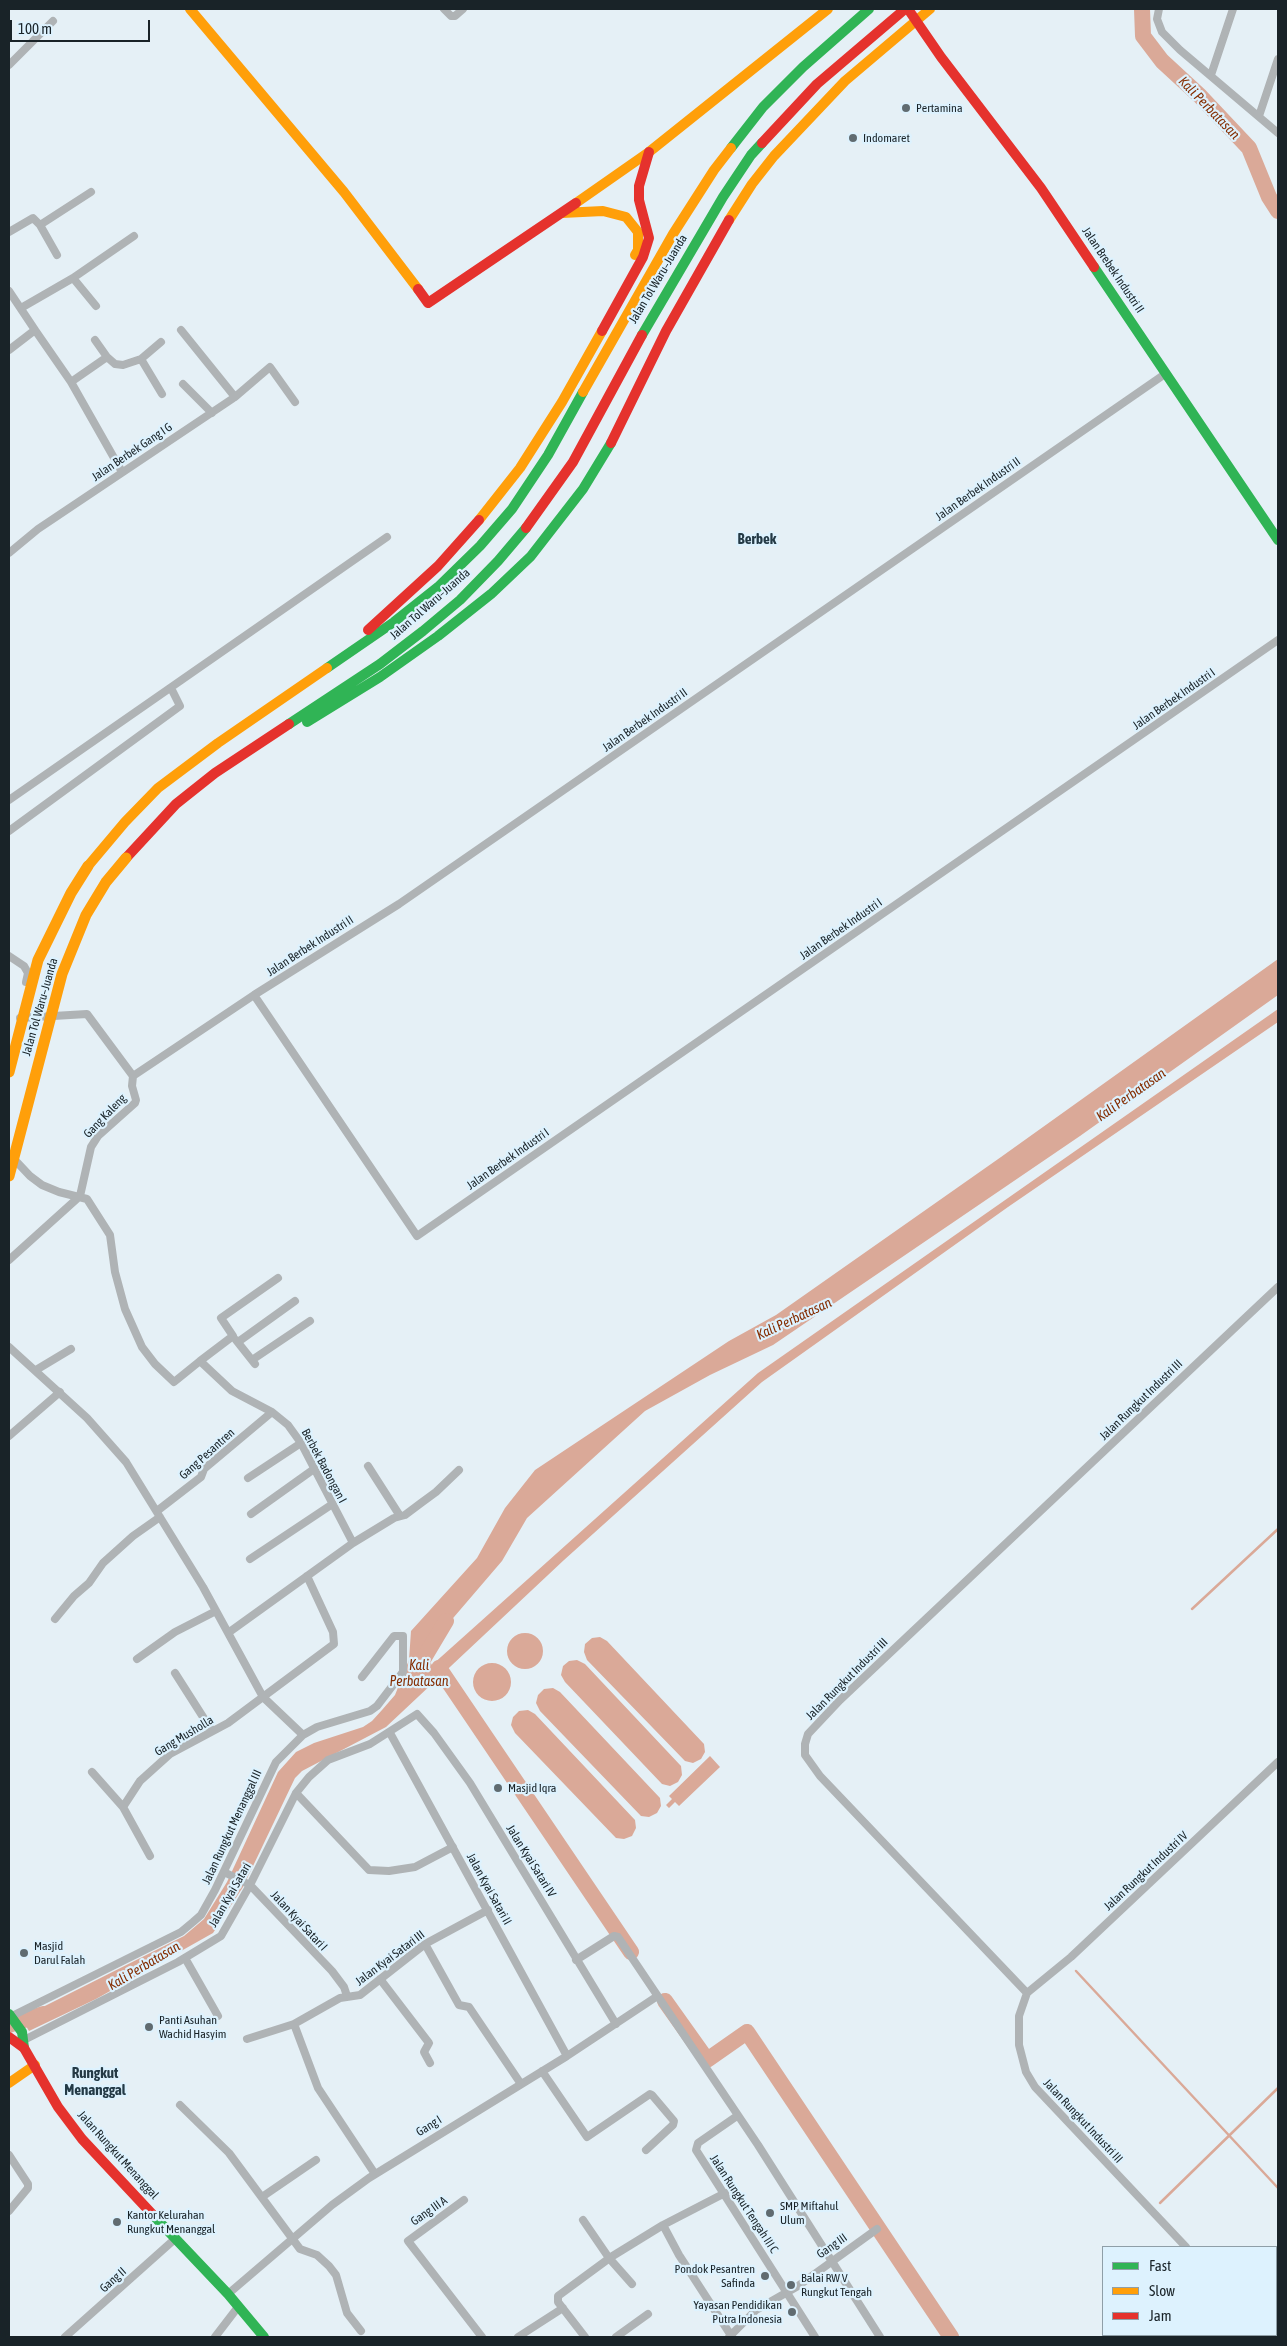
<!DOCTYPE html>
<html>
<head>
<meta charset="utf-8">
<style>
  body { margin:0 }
  #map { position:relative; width:1287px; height:2346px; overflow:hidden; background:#e5f0f6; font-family:"Asap Condensed",sans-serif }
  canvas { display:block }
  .frame { position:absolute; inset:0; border:10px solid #192328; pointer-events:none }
  .legend { position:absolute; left:1102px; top:2246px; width:175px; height:90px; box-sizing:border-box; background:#ddf2fe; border:1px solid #8f9fa8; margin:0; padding:6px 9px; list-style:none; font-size:15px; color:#192328 }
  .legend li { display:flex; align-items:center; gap:10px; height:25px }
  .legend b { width:25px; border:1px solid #8f9fa8 }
  .scale { position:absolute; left:10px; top:20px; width:140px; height:22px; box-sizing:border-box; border:2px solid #192328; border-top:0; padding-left:6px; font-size:15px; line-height:18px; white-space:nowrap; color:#192328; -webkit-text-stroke:4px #ddf2fe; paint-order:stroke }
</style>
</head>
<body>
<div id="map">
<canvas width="1287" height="2346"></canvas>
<div class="frame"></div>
<ul class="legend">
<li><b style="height:6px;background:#30b455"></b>Fast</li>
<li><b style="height:6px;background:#ff9f0a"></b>Slow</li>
<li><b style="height:6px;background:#e5322d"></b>Jam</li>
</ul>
<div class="scale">100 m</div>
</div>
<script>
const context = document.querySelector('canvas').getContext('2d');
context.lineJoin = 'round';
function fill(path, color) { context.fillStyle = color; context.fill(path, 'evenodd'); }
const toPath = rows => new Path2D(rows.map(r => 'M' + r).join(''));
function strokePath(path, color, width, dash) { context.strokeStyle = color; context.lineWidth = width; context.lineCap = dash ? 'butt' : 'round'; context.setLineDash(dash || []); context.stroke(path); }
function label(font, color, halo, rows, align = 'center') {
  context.font = font + ' "Asap Condensed",sans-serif'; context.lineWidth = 4.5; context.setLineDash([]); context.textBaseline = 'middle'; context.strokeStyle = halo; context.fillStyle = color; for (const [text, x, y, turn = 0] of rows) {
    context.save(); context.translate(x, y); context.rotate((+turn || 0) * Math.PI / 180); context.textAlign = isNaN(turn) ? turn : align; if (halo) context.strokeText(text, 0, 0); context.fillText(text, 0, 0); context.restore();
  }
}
fill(toPath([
  [1278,959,1278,995,1080,1136,773,1345,710,1375,645,1411,527,1518,502,1561,424,1652,432,1665,758,1373,1278,1009,1278,1022,1008,1207,762,1382,564,1560,386,1727,302,1771,295,1778,243,1887,213,1933,96,1999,29,2031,21,2018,184,1936,204,1919,227,1882,278,1772,296,1752,314,1743,363,1727,372,1721,382,1710,395,1695,409,1660,411,1631,477,1558,505,1508,535,1470,729,1341,776,1315,1001,1157],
  '507 1651a18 18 0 1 1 36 0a18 18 0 1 1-36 0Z',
  [600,1637,607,1641,704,1744,705,1752,701,1759,693,1763,685,1761,587,1660,584,1652,585,1644,592,1638],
  [577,1660,585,1664,681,1766,682,1775,678,1782,670,1786,662,1784,565,1682,561,1675,563,1666,569,1661],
  '473 1682a19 19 0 1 1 38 0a19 19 0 1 1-38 0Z',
  [553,1688,560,1692,660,1798,661,1806,657,1813,649,1817,641,1816,540,1711,536,1703,538,1695,544,1689],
  [528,1710,535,1714,635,1820,636,1828,632,1836,624,1839,616,1838,515,1733,511,1725,513,1717,519,1711],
  [710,1756,720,1767,679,1806,675,1802,669,1808,666,1805,672,1799,669,1796]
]), '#daa998');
strokePath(toPath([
  [1192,1609,1278,1529],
  [1076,1971,1278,2188],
  [1160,2203,1278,2088]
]), '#daa998', 2.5);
strokePath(toPath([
  [1142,9,1143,36,1162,61,1200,96,1249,148,1269,197,1278,211],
  [439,1668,631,1952],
  [415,1673,446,1621],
  [665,2001,707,2060,747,2032,951,2337],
  [9,2025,43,2014]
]), '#daa998', 16);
strokePath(toPath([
  [444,9,451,16,455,16,463,9],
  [1159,9,1157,19,1162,32,1180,50,1278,133],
  [9,65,53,21],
  [1211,75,1233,9],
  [1259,116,1278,59],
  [40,225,91,192],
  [9,232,33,218,40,225,57,255],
  [73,278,96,306],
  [9,291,35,330,9,350],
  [21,308,73,278,134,236],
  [35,330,71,382,122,472],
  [95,340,107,357],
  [141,359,162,394],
  [71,382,107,357,115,364,123,365,141,359,161,342],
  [183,384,212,413],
  [235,397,270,367,295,402],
  [9,553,38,529,235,397,181,330],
  [9,800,387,537],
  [9,831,180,706,171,688],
  [9,956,24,966,28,973,26,982],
  [254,995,417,1236,1278,640],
  [20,1018,87,1014,133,1076],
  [133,1076,254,995,399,904,1165,374],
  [13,1158,30,1176,42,1185,59,1192,87,1199,110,1235,115,1272,125,1309,142,1347,155,1364,174,1382,200,1361,232,1391,272,1412,288,1425,301,1443,353,1543],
  [9,1260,80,1196,91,1147,98,1136,135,1103,136,1100,132,1086,133,1076],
  [236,1340,255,1364],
  [238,1342,295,1301],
  [9,1347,87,1418,126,1462,203,1587,263,1697,303,1735],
  [252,1360,310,1321],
  [200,1361,233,1336,221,1318,278,1278],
  [36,1370,71,1349],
  [9,1436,60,1392],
  [368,1466,400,1516],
  [248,1478,301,1443],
  [157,1511,201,1477,204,1469,272,1412],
  [251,1514,314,1469],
  [250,1559,331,1505],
  [55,1619,74,1596,89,1583,103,1563,133,1536,160,1517],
  [228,1633,353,1543,394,1518,405,1515,421,1503,436,1492,459,1470],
  [137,1659,175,1632,216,1611],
  [175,1673,212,1731],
  [390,1733,567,2056],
  [92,1772,123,1807],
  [296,1793,369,1870,389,1871,415,1867,453,1847],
  [150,1856,123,1807,140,1781,170,1754,228,1723,334,1644,333,1632,307,1576],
  [224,1872,250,1885,332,1971,344,1987,347,1996],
  [425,1944,459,2005,469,2007,521,2084],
  [185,1958,218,2016],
  [576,1960,614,1936,618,1937,758,2145,880,2337],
  [380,1979,429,2043,424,2052,430,2063],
  [1027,1993,1071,1957,1278,1762],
  [12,2016,181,1932,193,1922,201,1915,215,1890,276,1762,303,1735,317,1727,370,1711,377,1706,403,1672,403,1636,394,1636,362,1677],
  [294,2024,318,2088,375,2174],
  [247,2039,294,2024,340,1998,360,1995,425,1944,488,1910],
  [20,2042,178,1962,221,1936,250,1885,296,1793,309,1777,328,1760,370,1744,417,1714,434,1733,470,1783,616,2024],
  [542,2071,587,2137,650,2094,652,2095,674,2121,673,2125,646,2150],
  [180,2105,229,2153,300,2249,317,2255,329,2266,336,2275,347,2313,361,2331],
  [737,2116,698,2143,696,2150,815,2337],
  [9,2155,28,2184,28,2188,9,2211],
  [262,2197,316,2160],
  [464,2200,408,2241,482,2337],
  [583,2220,609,2258,632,2284],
  [663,2225,679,2255,732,2337],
  [1186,2247,1035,2087,1026,2072,1019,2045,1019,2016,1027,1993,820,1776,805,1755,805,1744,808,1734,840,1700,1278,1287],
  [228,2294,332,2205,369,2178,567,2056,656,1997],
  [1270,2335,1272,2337],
  [65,2337,176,2238],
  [215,2337,238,2307],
  [518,2337,563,2308],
  [585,2337,558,2302,558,2296,611,2257,663,2225,725,2193],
  [616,2337,648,2314],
  [729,2337,756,2310,798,2286,877,2229]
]), '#afb3b5', 8);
strokePath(toPath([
  [731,148,763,107,803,67,869,9],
  [1094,267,1278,540],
  [642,335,723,197,751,155,762,143],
  [327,668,394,622,438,587,480,546,512,509,548,455,583,392],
  [307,722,380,677,438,636,491,594,531,556,583,489,611,443],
  [289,724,380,664,423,631,460,600,498,561,526,528],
  [9,2014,22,2032,24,2048],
  [153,2215,228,2294,264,2337]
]), '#30b455', 10);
strokePath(toPath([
  [190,9,344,192,418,289],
  [576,203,649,152,828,9],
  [562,213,603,211,626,217,638,232,638,250,635,255],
  [729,220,752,184,774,156,845,81,930,9],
  [583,392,673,234,714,170,731,148],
  [479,520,520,468,562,402,602,331],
  [88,866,125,822,158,788,218,743,327,668],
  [9,2083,35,2065]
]), '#ff9f0a', 10);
strokePath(toPath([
  [908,9,941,57,1041,188,1094,267],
  [762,143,817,84,905,9],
  [418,289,428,303,576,203],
  [602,331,643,257,649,238,639,200,639,186,649,152],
  [611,443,666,331,729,220],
  [526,528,573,462,642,335],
  [368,630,438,566,479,520],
  [126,858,176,804,215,773,289,724],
  [9,2037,24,2048,58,2107,82,2139,153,2215]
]), '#e5322d', 10);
strokePath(toPath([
  [9,1072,38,960,71,893,88,866],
  [9,1176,62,974,86,915,106,882,126,858]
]), '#ff9f0a', 11);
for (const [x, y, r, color] of [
  [906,108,5,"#606b70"],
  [853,138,5,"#606b70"],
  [498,1788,5,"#606b70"],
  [24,1953,5,"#606b70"],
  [149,2027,5,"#606b70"],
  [770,2213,5,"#606b70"],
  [117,2222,5,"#606b70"],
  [765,2276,5,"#606b70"],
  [791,2285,5,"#606b70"],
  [792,2312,5,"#606b70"]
]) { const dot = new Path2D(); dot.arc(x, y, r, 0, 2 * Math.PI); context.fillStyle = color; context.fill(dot); strokePath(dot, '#ddf2fe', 2); }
label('12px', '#192328', '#ddf2fe', [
  ["Pertamina",916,108],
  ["Indomaret",863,138],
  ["Masjid Iqra",508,1788],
  ["Masjid",34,1946],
  ["Darul Falah",34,1960],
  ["Panti Asuhan",159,2020],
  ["Wachid Hasyim",159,2034],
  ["SMP Miftahul",780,2206],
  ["Ulum",780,2220],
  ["Kantor Kelurahan",127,2215],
  ["Rungkut Menanggal",127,2229],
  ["Pondok Pesantren",755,2269,"right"],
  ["Safinda",755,2283,"right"],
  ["Balai RW V",801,2278],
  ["Rungkut Tengah",801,2292],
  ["Yayasan Pendidikan",782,2305,"right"],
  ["Putra Indonesia",782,2319,"right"]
], 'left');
label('12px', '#192328', '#ddf2fe', [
  ["Jalan Brebek Industri II",1113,270,56],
  ["Jalan Tol Waru–Juanda",658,279,-59],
  ["Jalan Berbek Gang I G",132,452,-34],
  ["Jalan Berbek Industri II",978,489,-35],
  ["Jalan Tol Waru–Juanda",430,604,-41],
  ["Jalan Berbek Industri I",1174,699,-35],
  ["Jalan Berbek Industri II",645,720,-35],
  ["Jalan Berbek Industri I",841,929,-35],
  ["Jalan Berbek Industri II",310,946,-33],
  ["Jalan Tol Waru–Juanda",40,1007,-74],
  ["Gang Kaleng",105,1116,-46],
  ["Jalan Berbek Industri I",508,1159,-35],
  ["Jalan Rungkut Industri III",1141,1400,-44],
  ["Gang Pesantren",207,1454,-42],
  ["Berbek Badongan I",324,1466,62],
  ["Jalan Rungkut Industri III",847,1679,-45],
  ["Gang Musholla",184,1736,-31],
  ["Jalan Rungkut Menanggal III",232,1827,-65],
  ["Jalan Kyai Satari IV",531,1861,58],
  ["Jalan Rungkut Industri IV",1146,1871,-43],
  ["Jalan Kyai Satari II",489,1889,61],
  ["Jalan Kyai Satari",230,1895,-60],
  ["Jalan Kyai Satari I",299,1921,47],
  ["Jalan Kyai Satari III",390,1958,-37],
  ["Jalan Rungkut Industri III",1083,2121,47],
  ["Gang I",429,2126,-32],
  ["Jalan Rungkut Menanggal",118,2155,48],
  ["Jalan Rungkut Tengah III C",744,2204,57],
  ["Gang III A",429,2211,-35],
  ["Gang III",832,2246,-35],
  ["Gang II",113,2280,-42]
]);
label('italic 14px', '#852e03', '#ddf2fe', [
  ["Kali Perbatasan",1209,108,46],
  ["Kali Perbatasan",1131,1095,-35],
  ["Kali Perbatasan",794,1319,-25],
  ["Kali",419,1666],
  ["Perbatasan",419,1682],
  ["Kali Perbatasan",144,1966,-31]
]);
label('bold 15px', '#243a46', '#ddf2fe', [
  ["Berbek",757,539],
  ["Rungkut",95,2073],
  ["Menanggal",95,2090]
]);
</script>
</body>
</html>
